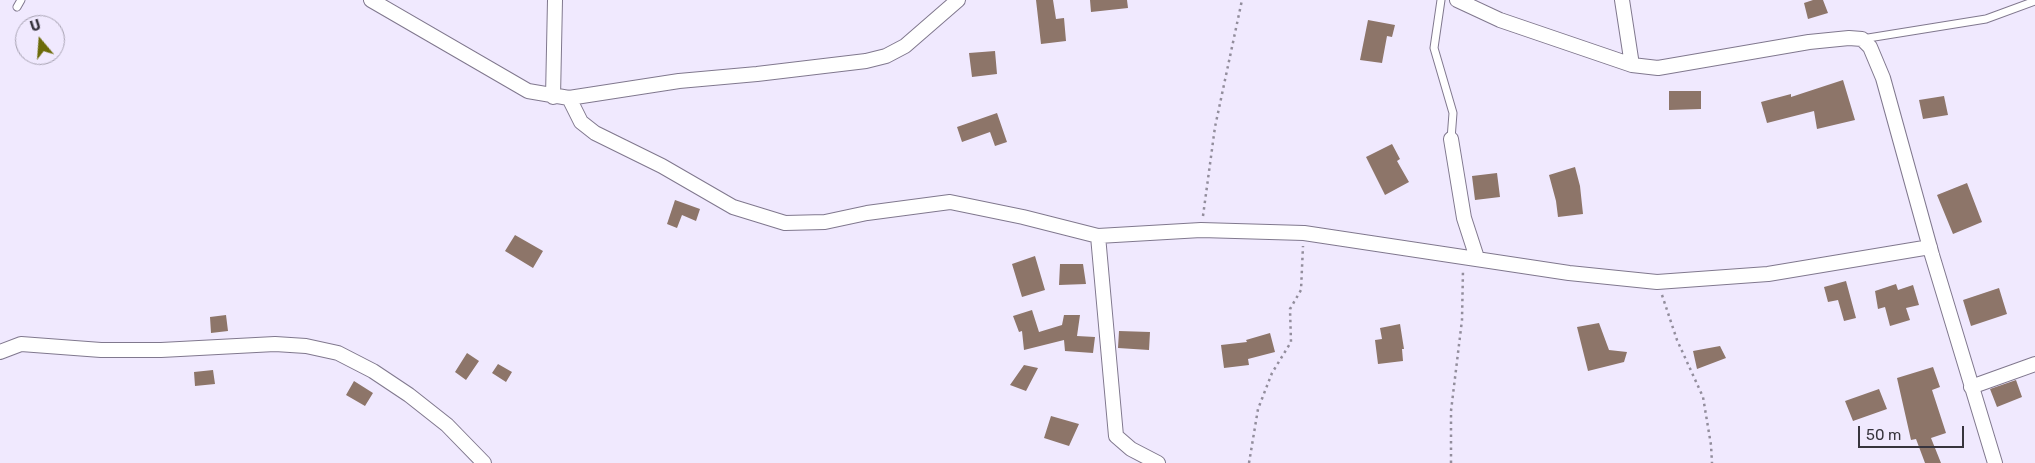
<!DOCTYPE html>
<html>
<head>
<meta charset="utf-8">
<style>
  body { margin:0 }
  #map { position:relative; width:2035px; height:463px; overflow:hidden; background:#f0e9fe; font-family:Rubik,sans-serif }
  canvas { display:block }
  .north { position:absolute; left:15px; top:15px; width:50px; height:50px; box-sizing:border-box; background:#f0e9fe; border:1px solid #a6a1b1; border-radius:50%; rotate:342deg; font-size:14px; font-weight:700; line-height:20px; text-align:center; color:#37343d }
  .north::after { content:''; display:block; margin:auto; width:18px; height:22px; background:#6c6b09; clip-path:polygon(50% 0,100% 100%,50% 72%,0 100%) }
  .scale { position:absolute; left:1858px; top:426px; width:106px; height:22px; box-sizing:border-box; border:2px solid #37343d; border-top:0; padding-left:6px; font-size:15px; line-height:18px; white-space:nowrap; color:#37343d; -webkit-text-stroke:4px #f0e9fe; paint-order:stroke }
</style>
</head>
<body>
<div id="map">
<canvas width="2035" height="463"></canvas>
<div class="north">U</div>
<div class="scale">50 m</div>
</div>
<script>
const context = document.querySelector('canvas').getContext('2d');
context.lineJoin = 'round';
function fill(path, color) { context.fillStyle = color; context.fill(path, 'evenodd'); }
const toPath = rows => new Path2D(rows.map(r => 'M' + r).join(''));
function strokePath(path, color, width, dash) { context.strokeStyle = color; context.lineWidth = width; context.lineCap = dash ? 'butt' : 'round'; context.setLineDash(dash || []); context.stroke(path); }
fill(toPath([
  [1036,0,1053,0,1056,19,1064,18,1066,41,1041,44],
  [1090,0,1127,0,1128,8,1091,12],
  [1813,0,1823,0,1828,13,1808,19,1804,3],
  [1368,20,1395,25,1392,37,1387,36,1382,63,1360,60],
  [995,51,997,74,972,77,969,53],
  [1843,80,1855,120,1817,129,1814,111,1767,123,1761,102,1791,94,1791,97],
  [1669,91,1701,91,1701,109,1669,110],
  [1944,96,1948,115,1923,119,1919,100],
  [997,113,1007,142,995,146,990,132,962,142,957,127],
  [1392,144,1400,159,1397,161,1409,182,1385,195,1366,157],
  [1575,167,1580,186,1583,214,1558,217,1556,201,1549,175],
  [1497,173,1500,197,1475,200,1472,176],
  [1967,183,1982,222,1953,234,1937,195],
  [675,200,700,209,696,221,682,215,677,228,667,224],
  [515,235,543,251,533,268,505,251],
  [1035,256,1045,290,1022,297,1012,264],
  [1060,264,1083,264,1086,284,1059,285],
  [1846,281,1856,318,1844,321,1838,300,1828,302,1824,287],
  [1896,284,1898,290,1913,285,1919,305,1906,308,1910,320,1890,326,1885,307,1878,309,1875,291],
  [1999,288,2007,314,1971,326,1963,300],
  [1032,310,1039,332,1062,325,1064,315,1080,315,1077,336,1095,337,1093,353,1065,351,1064,340,1024,350,1022,331,1019,332,1013,316],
  [226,315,228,331,211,333,210,317],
  [1599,323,1609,350,1627,352,1624,362,1588,371,1577,327],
  [1400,324,1404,349,1402,349,1403,361,1378,364,1375,340,1382,339,1380,328],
  [1119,331,1150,332,1149,350,1118,348],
  [1270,333,1275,352,1248,359,1249,365,1224,368,1221,345,1247,342,1246,340],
  [1720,346,1726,358,1697,369,1693,351],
  [467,353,479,361,466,380,455,372],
  [498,364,512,372,506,382,492,373],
  [1024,365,1038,368,1026,391,1010,385],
  [1933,367,1940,387,1932,390,1946,433,1931,438,1941,463,1925,463,1916,439,1911,440,1897,378],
  [213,370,215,384,195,386,194,372],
  [2016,380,2022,397,1997,407,1990,389],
  [354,381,373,393,365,406,346,395],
  [1879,389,1887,409,1853,421,1845,401],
  [1051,416,1079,424,1069,446,1044,438]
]), '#8d7569');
const lane = toPath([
  [1441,0,1434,48,1453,113,1451,139],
  [17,7,21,0],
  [1862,39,1986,19,2035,1]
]);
const street = toPath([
  [371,0,528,91,569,98,679,81,757,74,866,61,886,56,905,46,958,0],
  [1457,0,1500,20,1632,65],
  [1622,0,1632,65,1658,68,1809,42,1849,38,1862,39,1870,47,1883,78,1932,255,1995,463],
  [553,97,555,0],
  [569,98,581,122,595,133,662,166,733,207,785,223,825,222,867,213,950,202,1023,217,1098,236],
  [1451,139,1464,218,1477,258],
  [0,352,21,344,101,350,161,350,275,344,306,346,338,353,373,371,409,395,447,425,484,463],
  [1971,387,2035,364],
  [1158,463,1131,449,1116,436,1098,236,1201,230,1304,233,1569,273,1657,282,1768,274,1930,247]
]);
strokePath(lane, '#80788e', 9);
strokePath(street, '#80788e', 16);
strokePath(toPath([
  [1203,216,1215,127,1242,0],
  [1662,295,1677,340,1703,397,1711,445,1712,463],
  [1249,463,1258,409,1272,373,1291,342,1290,309,1301,290,1303,246],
  [1451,463,1451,411,1462,320,1463,270]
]), '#928d9c', 2.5, [2.5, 4]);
strokePath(lane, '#fff', 7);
strokePath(street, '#fff', 14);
</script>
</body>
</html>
